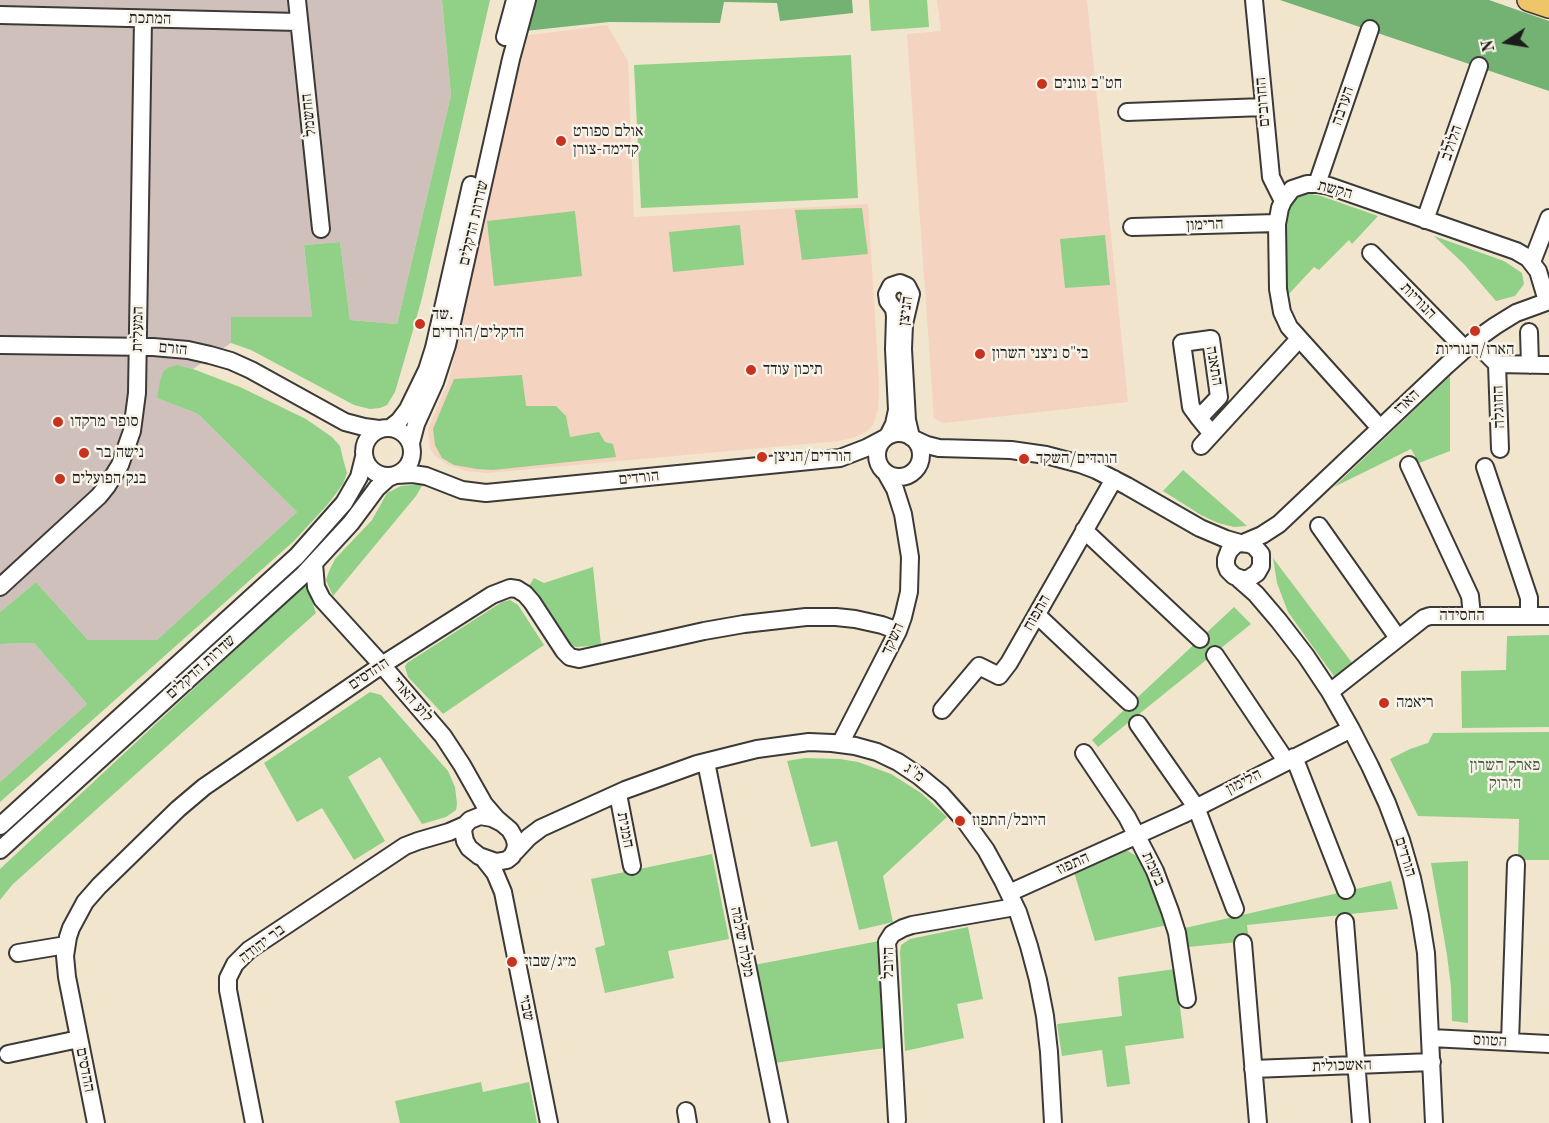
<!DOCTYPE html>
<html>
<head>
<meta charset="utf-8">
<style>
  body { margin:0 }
  #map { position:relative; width:1549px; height:1123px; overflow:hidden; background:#f2e5cd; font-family:"Old Standard TT",serif }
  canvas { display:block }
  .north { position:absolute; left:1477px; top:12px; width:60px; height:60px; -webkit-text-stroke:4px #f7f3e8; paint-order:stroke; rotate:258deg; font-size:16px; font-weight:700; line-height:24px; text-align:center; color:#1c1c1c }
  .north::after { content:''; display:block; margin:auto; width:21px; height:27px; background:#1c1c1c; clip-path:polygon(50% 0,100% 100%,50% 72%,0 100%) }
</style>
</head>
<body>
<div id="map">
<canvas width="1549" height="1123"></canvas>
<div class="north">N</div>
</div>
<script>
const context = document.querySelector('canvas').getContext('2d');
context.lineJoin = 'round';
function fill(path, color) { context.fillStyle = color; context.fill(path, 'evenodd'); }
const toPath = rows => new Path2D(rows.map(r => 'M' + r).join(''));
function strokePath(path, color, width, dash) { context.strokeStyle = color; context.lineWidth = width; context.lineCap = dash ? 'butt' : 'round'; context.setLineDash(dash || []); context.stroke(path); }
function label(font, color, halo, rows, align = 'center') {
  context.font = font + ' "Old Standard TT","Frank Ruhl Libre",serif'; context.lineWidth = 5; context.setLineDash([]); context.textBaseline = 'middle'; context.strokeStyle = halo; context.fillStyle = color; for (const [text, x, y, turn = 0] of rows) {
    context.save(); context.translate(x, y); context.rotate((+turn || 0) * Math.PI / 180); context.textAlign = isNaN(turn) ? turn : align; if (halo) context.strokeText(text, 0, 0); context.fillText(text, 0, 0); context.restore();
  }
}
fill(toPath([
  [937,0,1087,0,1128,402,943,423,934,418,907,34,941,31],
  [607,25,628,61,634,217,868,204,879,383,878,409,873,425,866,432,855,437,839,441,487,473,466,471,448,465,434,455,430,448,428,429,449,380,523,36]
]), '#f4d3c1');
fill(toPath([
  [0,0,442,0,451,95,397,324,350,320,340,242,304,245,312,317,231,317,231,343,193,369,178,365,157,398,198,414,297,512,157,640,88,640,36,582,0,612],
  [34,643,87,704,0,782,0,644]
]), '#d0c0bc');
fill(toPath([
  [442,0,490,0,422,298,409,344,395,392,387,405,380,408,370,409,354,405,251,350,231,343,231,317,312,317,304,245,340,242,350,320,397,324,451,95],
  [869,0,927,0,929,27,871,31],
  [851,55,858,198,641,208,634,65],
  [1311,194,1321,196,1378,216,1352,244,1349,240,1319,270,1314,267,1288,295,1285,218,1289,208,1296,198,1301,195],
  [862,208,868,254,802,260,795,210],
  [575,211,582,276,494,286,487,221],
  [740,225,744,265,673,272,669,232],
  [1105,235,1110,285,1065,288,1060,239],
  [1434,236,1504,261,1522,273,1524,284,1515,296,1496,301,1464,264],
  [178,365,193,369,240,387,306,419,332,437,340,446,343,459,347,473,343,484,328,504,294,541,0,802,0,782,87,704,34,643,0,644,0,612,36,582,88,640,157,640,297,512,198,414,157,398,160,381,163,372,169,367],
  [522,375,526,406,556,406,566,416,570,437,599,432,605,442,613,444,616,457,493,470,477,469,454,465,442,458,435,445,433,429,454,379],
  [1450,376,1450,451,1419,463,1411,449,1334,487],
  [1183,470,1247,526,1234,527,1218,523,1201,515,1163,491],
  [423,484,416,496,333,596,326,580,329,571,335,559,372,520,387,493,401,486],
  [1273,558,1353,664,1336,679,1288,612,1277,583],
  [593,567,601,645,576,647,570,645,529,586,534,578,544,583],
  [306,584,316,613,13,884,0,900,0,869],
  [510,600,518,605,544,645,443,714,408,677,405,667,407,663,502,602],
  [1234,607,1251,624,1098,747,1092,740],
  [1549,635,1549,727,1462,728,1461,671,1506,670,1507,636],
  [370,692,381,695,448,771,455,787,457,804,456,810,446,817,422,824,380,757,348,777,385,841,354,860,322,808,297,822,264,763],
  [1549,732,1549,860,1518,860,1519,819,1418,816,1390,759,1410,749,1428,743,1433,733],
  [805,758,840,759,858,762,891,774,921,793,947,817,883,876,893,922,859,930,837,841,811,847,787,761],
  [1123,851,1128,851,1141,859,1167,925,1095,941,1074,872],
  [712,854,729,939,668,951,674,978,605,993,595,948,605,945,591,879],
  [1468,861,1468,1023,1452,1021,1451,987,1447,955,1431,863],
  [1391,881,1398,909,1247,925,1249,941,1188,947,1185,928],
  [968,927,983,999,957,1004,964,1038,905,1051,900,952,901,945,910,939],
  [879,941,885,1048,774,1063,754,965],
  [1175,969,1184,1038,1125,1046,1130,1084,1107,1087,1102,1050,1062,1056,1057,1024,1122,1016,1118,977],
  [481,1082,483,1092,529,1082,537,1123,400,1123,395,1101]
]), '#90d087');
fill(toPath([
  [532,0,852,0,853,13,780,21,777,3,724,2,720,23,609,22,525,31],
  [1280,0,1489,0,1549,21,1549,91]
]), '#74b274');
const minor = toPath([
  [297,0,321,229],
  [1254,0,1271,177,1283,201],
  [0,15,299,22],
  [505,37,515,0],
  [1127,112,1264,107],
  [1317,184,1370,29],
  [1425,220,1479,66],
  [1132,227,1277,223],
  [1371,253,1465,349],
  [1532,262,1549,218],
  [1529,332,1530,365],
  [1474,341,1497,364,1549,365],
  [0,345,153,347,188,350,210,355,231,361,251,370,345,422,364,427,379,429],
  [1497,364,1500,449],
  [1199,418,1219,397,1211,339,1182,343,1191,407,1199,418,1212,434],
  '364 452a24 24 0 1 1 48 0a24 24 0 1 1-48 0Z',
  [390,428,399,421,408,409,427,370,434,348,471,185],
  [1380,428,1289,327,1282,312,1278,289,1277,224,1280,208,1283,201,1292,189,1307,184,1317,184,1329,186,1516,251,1528,258,1538,271,1547,301],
  '877 455a22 22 0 1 1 44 0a22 22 0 1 1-44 0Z',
  [888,436,894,424,897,410,894,349,895,316,894,309,888,301,887,294,891,286,900,283,907,286,911,294,904,324,903,349,907,420,911,437],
  [914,439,927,445,939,448,1011,450,1046,455,1080,464,1096,470,1127,486,1200,528,1226,539,1240,543,1249,544,1254,546,1261,554,1261,566,1257,573,1248,579,1242,579,1234,576,1228,570,1226,565,1226,559,1229,551,1235,545,1240,543],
  [411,443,416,424,435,382,447,345,511,59,527,0],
  [1201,446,1299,339],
  [1409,465,1470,596,1472,616],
  [1485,467,1529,598,1529,616],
  [396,475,413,474,426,476,462,490,486,493,840,458,866,448,885,438],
  [1319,526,1398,638],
  [1084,530,1200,639],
  [1243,543,1262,535,1279,524,1447,365,1474,341,1495,326,1516,313,1549,301],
  [314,564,316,587,322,599,382,665,443,736,462,765,484,804,496,818,510,830,514,837,516,844,515,850,512,856,507,860,496,862,479,856,469,848,465,841,463,831,465,825,470,820,480,816,492,818,500,822],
  [1239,579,1256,594,1279,621,1306,656,1330,692,1351,729,1370,766,1387,803,1401,840,1412,878,1420,916,1426,953,1434,1123],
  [0,587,99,496,107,486,120,465,132,431,137,393,143,19],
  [1037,615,1129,702],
  [1215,655,1286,761],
  [1330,692,1424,618,1430,616,1549,616],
  [942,710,979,666,999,676,1009,663,1114,479],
  [1138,724,1196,807,1235,909],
  [840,744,898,631,903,617,909,592,910,557,903,514,895,489,886,473],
  [1084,753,1127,817,1155,871,1170,911,1177,933,1187,999],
  [1294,757,1346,890],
  [706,762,779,1123],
  [618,794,632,866],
  [0,826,297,556,344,503,359,477,364,457],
  [0,850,303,575,351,523,377,488,388,478,393,476],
  [515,852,529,837,541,828,625,790,697,764,757,749,809,742,832,743,855,746,877,752,898,762,919,776,941,794,965,821,986,850,1003,881,1018,912,1029,946,1038,980,1045,1016,1049,1052,1053,1123],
  [484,859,495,873,503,892,549,1123],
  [1009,893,1182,815,1351,729],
  [1345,922,1361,1123],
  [1243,943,1258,1123],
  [18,953,66,945],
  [1431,1038,1549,1044],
  [1510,1042,1516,864],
  [8,1054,79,1039],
  [1253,1069,1432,1062],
  [686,1111,688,1123],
  [897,1120,887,942,892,934,903,928,912,925,1015,907],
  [96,1123,67,977,65,956,68,937,71,928,85,902,99,886,178,809,204,787,382,665,492,595,510,588,517,589,525,594,532,602,564,651,570,657,579,659,704,631,744,624,806,617,836,617,855,619,882,625,898,631],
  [254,1123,228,990,228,978,235,964,249,950,405,846,418,841,449,832,465,825]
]);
const major = toPath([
  [1528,0,1549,7]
]);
strokePath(minor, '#3c3a37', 20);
strokePath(major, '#3c3a37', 24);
strokePath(minor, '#fff', 16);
strokePath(major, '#eec569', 21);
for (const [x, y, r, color] of [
  [1042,84,6,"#c8321e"],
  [561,141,6,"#c8321e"],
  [420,324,6,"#c8321e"],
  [1475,331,6,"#c8321e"],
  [980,354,6,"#c8321e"],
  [751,370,6,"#c8321e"],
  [58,422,6,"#c8321e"],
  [84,453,6,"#c8321e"],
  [762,457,6,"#c8321e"],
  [1024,459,6,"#c8321e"],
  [60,479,6,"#c8321e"],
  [1384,703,6,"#c8321e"],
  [960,821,6,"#c8321e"],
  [512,962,6,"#c8321e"]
]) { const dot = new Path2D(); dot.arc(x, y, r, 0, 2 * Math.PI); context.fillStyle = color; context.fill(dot); strokePath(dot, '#f7f3e8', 2); }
label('16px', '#1c1c1c', '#f7f3e8', [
  ["המתכת",150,19,1],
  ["החרובים",1263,102,-95],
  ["הערבה",1343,106,-71],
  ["החשמל",309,115,-96],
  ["הלולב",1452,143,-71],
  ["הקשת",1335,190,15],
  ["שדרות הדקלים",474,223,-77],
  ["הרימון",1205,225,-2],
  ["הנוריות",1418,301,46],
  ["הניצן",906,311,-83],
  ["המעלית",138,329,-89],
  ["הזרם",173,349,6],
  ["התאנה",1214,366,80],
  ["הארז",1407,402,-43],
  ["החוגלה",1499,407,-92],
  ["הורדים",639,478,-6],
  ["התפוח",1037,613,-60],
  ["החסידה",1462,616],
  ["השקד",893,639,-65],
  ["שדרות הדקלים",201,667,-42],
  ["ההדסים",369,674,-34],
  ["לוע הארי",412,700,49],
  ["מ\"ג",914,773,35],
  ["הלימון",1244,782,-27],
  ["חמנית",625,830,79],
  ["הורדים",1405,857,73],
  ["התפוז",1073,864,-24],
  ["בשמת",1153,869,66],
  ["מעלה שלמה",742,942,79],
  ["בר יהודה",262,944,-37],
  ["היובל",889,963,-90],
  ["שבזי",526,1008,79],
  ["הטווס",1490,1041,3],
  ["האשכולית",1342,1066,-2],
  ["ההדסים",85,1070,79]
]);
label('16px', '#1c1c1c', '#f7f3e8', [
  ["חט\"ב גוונים",1054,84],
  ["אולם ספורט",573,132],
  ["קדימה-צורן",573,150],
  ["שד.",432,315],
  ["הדקלים/הורדים",432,333],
  ["הארז/הנוריות",1475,350,"center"],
  ["בי\"ס ניצני השרון",992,354],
  ["תיכון עודד",763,370],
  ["סופר מרקדו",70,422],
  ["נישה בר",96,453],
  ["הורדים/הניצן",774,457],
  ["הורדים/השקד",1036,459],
  ["בנק הפועלים",72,479],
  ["ריאמה",1396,703],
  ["היובל/התפוז",972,821],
  ["מ״ג/שבזי",524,962]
], 'left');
label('16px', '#455b41', '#f7f3e8', [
  ["פארק השרון",1505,766],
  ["הירוק",1505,784]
]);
</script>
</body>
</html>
